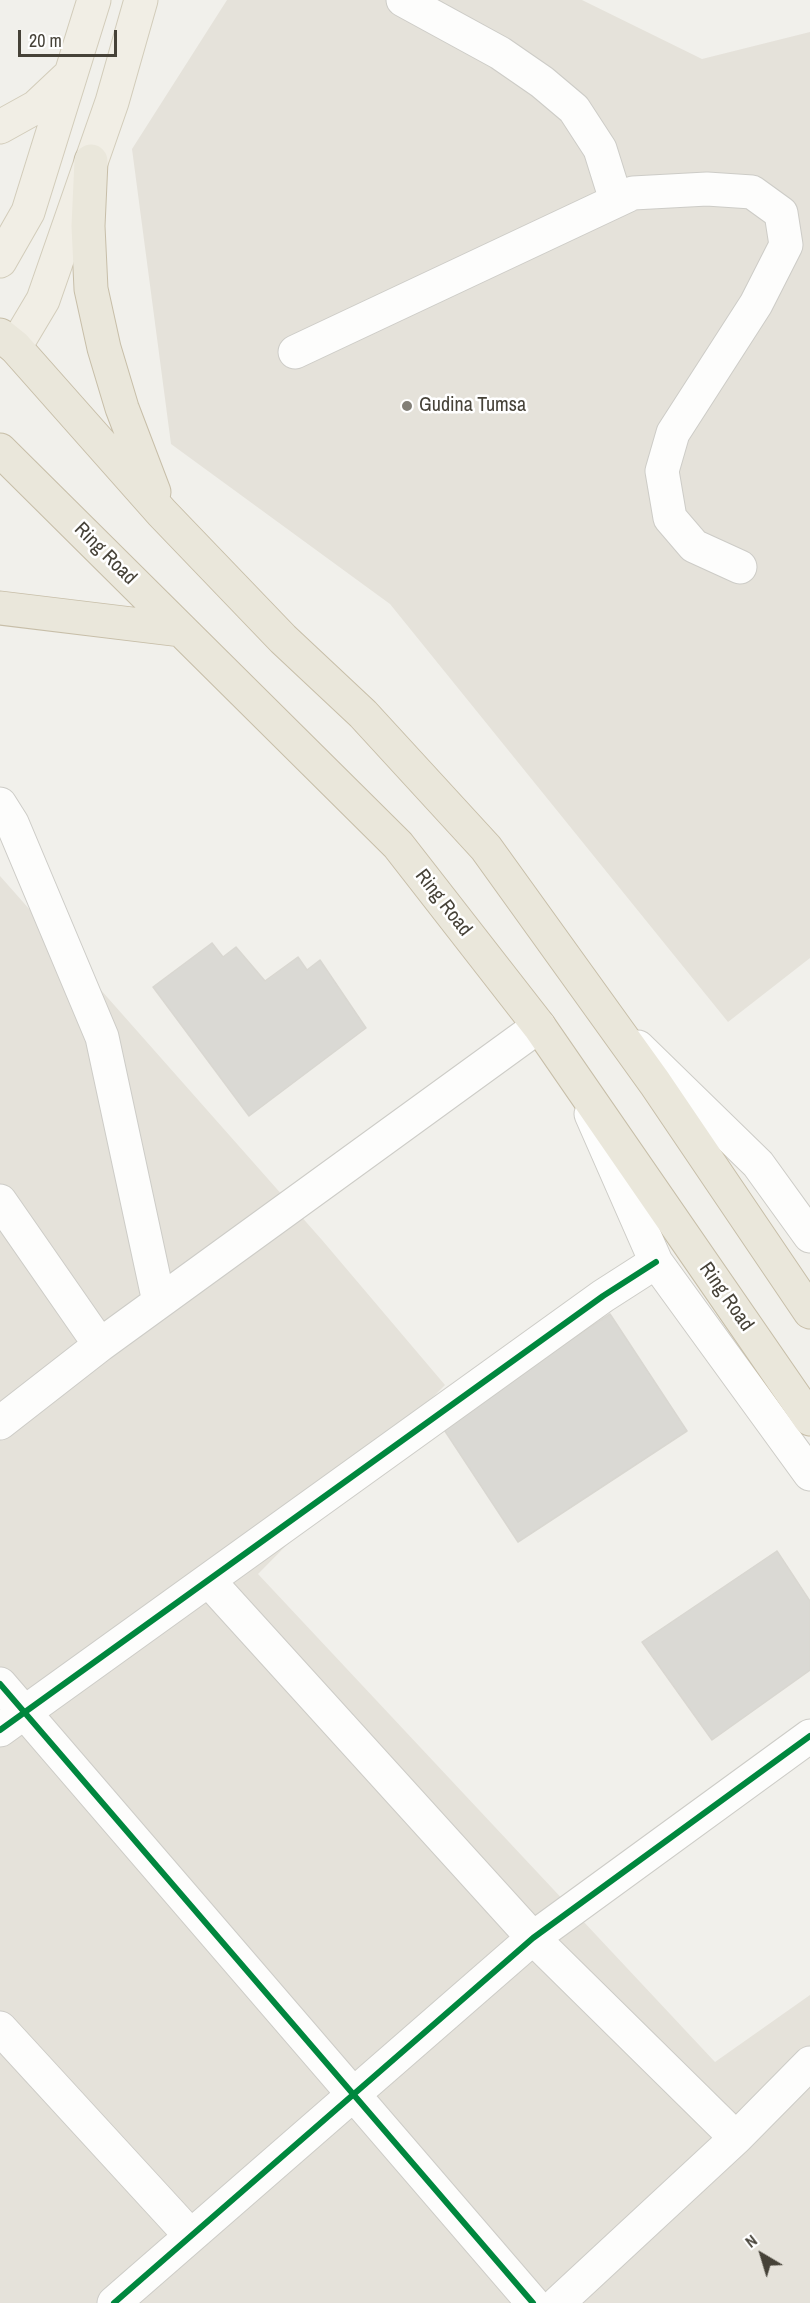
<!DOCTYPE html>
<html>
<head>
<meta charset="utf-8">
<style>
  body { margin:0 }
  #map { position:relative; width:810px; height:2303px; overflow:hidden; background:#f1f0eb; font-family:"Archivo Narrow",sans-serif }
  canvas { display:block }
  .north { position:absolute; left:732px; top:2225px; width:60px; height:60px; -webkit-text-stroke:4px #fff; paint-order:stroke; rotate:322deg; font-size:16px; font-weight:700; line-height:24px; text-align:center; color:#464238 }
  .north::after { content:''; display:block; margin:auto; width:21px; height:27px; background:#464238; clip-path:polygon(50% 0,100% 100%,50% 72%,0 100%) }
  .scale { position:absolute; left:18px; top:30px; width:99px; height:27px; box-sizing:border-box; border:3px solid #464238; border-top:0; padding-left:8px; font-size:18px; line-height:21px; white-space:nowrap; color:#464238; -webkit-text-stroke:4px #fff; paint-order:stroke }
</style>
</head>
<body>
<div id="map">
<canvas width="810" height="2303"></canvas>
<div class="north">N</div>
<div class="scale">20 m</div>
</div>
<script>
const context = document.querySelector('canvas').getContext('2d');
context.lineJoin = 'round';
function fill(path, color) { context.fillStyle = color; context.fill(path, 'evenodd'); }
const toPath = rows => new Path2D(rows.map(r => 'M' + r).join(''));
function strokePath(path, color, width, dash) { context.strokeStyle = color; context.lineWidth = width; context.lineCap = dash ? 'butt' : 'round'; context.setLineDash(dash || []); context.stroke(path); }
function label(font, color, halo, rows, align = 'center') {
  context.font = font + ' "Archivo Narrow",sans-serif'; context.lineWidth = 5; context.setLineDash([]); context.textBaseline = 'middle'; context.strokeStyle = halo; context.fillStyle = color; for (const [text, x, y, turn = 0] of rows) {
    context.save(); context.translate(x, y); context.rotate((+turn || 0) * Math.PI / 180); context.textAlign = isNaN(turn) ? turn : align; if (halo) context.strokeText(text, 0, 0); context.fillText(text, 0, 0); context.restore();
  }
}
fill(toPath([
  [227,0,582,0,702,59,810,32,810,958,728,1022,390,604,171,444,132,149],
  [0,876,322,1240,445,1385,258,1574,715,2062,810,1995,810,2303,0,2303]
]), '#e5e2da');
const building = toPath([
  [212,943,223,957,236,947,265,981,298,957,307,970,320,960,366,1028,249,1116,153,987,212,943],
  [610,1314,687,1431,518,1542,441,1425,610,1314],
  [777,1551,810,1601,810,1670,712,1740,642,1642,777,1551]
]);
fill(building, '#dad9d4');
strokePath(building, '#d9d7d1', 1.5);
const minor = toPath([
  [403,0,500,53,542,82,574,109,600,149,616,200],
  [295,352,633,193,707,189,752,192,781,213,786,245,756,304,673,433,662,471,670,518,694,546,740,567],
  [0,804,12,823,102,1037,159,1302],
  [638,1047,758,1164,810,1236],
  [591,1114,656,1262,810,1474],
  [0,1201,100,1345],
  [0,1423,100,1345,539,1026],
  [209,1581,533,1938,736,2138],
  [0,1684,533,2303],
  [0,1730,603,1296,656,1262],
  [0,2028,190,2235],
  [114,2303,533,1938,810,1736],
  [558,2303,736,2138,810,2063]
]);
const major = toPath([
  [0,127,36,107,70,75],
  [0,261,28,212,94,0],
  [15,347,43,300,112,102,141,0]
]);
const highway = toPath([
  [91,161,88,226,91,289,104,348,122,408,154,492],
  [0,335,15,347,162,513,283,639,363,714,486,848,655,1083,810,1312],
  [0,450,398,845,539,1026,810,1419],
  [0,608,181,630]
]);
strokePath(minor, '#cdccc7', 35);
strokePath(major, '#d2ccba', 35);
strokePath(highway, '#c7bea8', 35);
strokePath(minor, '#fdfdfc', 33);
strokePath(major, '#f1eee5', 33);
strokePath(highway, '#eae7db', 33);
strokePath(toPath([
  [0,1684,533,2303],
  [0,1730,603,1296,656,1262],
  [114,2303,533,1938,810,1736]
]), '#00873e', 6);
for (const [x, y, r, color] of [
  [407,406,6,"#827f77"]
]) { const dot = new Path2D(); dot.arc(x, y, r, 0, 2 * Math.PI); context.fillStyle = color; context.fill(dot); strokePath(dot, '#fff', 2); }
label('20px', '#464238', '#fff', [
  ["Gudina Tumsa",419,406]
], 'left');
label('20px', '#464238', '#fff', [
  ["Ring Road",105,554,45],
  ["Ring Road",443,903,52],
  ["Ring Road",726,1297,55]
]);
</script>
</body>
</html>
